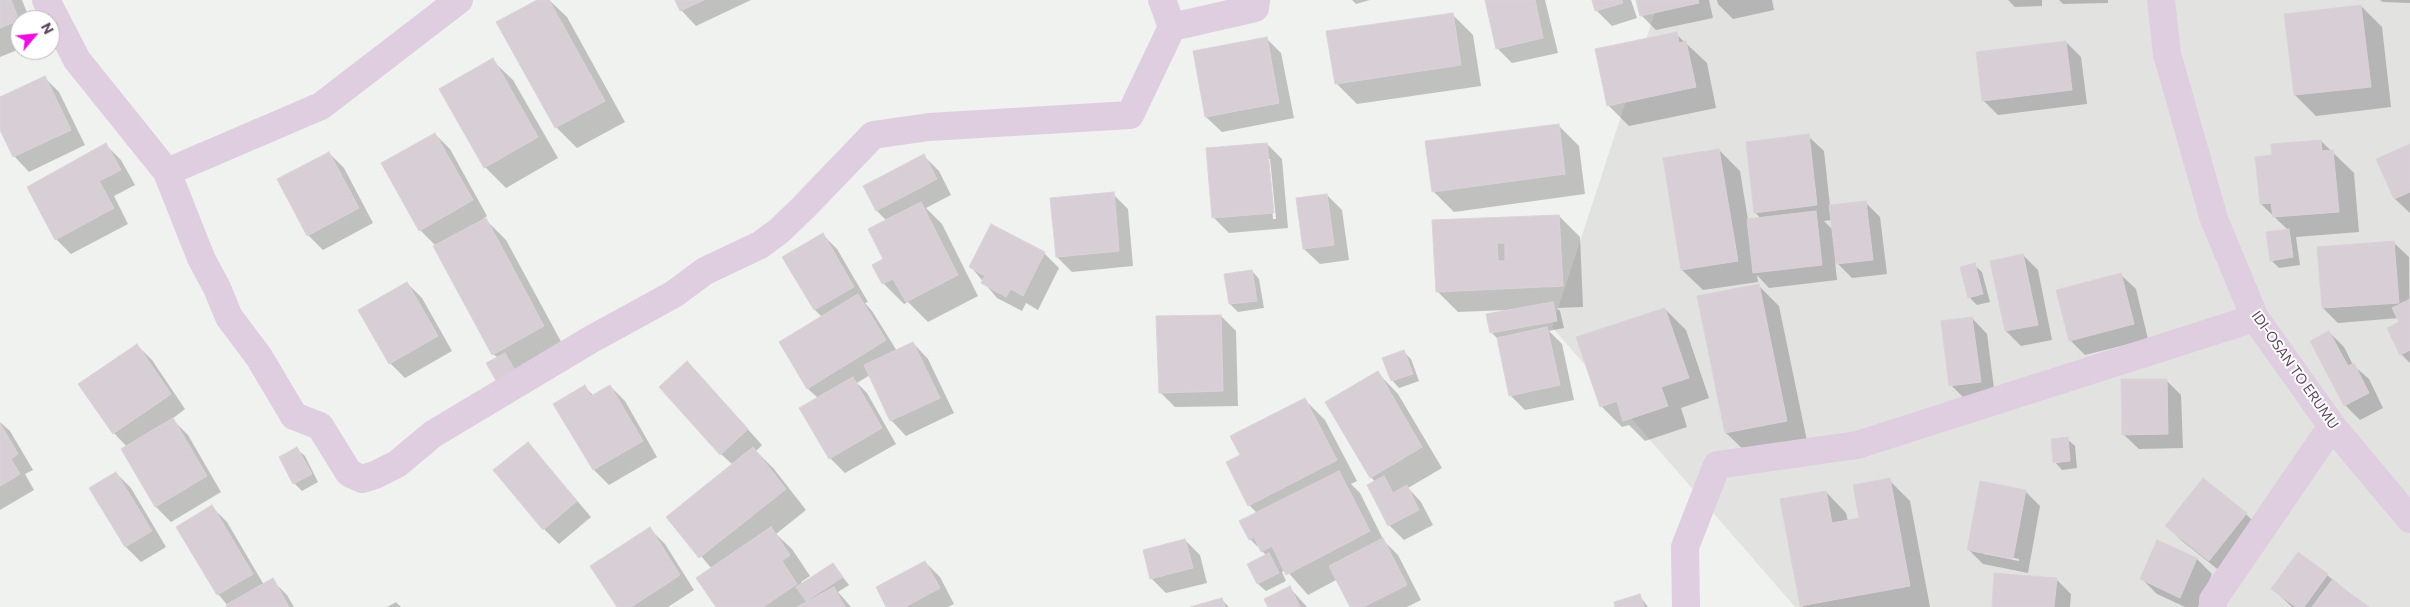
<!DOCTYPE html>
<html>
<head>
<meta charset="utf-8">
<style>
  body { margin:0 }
  #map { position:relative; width:2410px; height:607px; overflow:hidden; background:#f0f2ef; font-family:Commissioner,sans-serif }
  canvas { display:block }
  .north { position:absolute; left:10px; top:10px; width:50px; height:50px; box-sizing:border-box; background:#fff; border:1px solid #beb5bf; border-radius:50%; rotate:62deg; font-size:14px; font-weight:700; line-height:20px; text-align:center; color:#5d465e }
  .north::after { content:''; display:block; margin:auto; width:18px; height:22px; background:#ee0de1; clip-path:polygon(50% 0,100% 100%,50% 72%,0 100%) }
</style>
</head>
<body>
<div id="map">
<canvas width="2410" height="607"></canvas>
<div class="north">N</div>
</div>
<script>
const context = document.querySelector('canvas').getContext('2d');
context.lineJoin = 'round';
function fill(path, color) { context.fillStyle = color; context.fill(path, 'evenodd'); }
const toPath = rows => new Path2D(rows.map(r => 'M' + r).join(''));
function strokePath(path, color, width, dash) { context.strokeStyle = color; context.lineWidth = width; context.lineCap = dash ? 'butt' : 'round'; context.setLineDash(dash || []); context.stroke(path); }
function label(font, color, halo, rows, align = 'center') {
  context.font = font + ' Commissioner,sans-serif'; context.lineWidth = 4; context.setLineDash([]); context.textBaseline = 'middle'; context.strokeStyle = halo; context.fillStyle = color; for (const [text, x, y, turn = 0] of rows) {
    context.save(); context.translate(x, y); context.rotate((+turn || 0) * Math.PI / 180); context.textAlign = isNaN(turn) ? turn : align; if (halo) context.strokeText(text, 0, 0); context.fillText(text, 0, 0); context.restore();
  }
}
fill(toPath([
  [1659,0,2410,0,2410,607,1795,607,1552,327]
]), '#e2e3e1');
fill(toPath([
  [0,0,22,0,30,20,20,20,20,49,0,57],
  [539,0,549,0,567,17,625,122,577,148,556,127,498,22],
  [676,0,751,0,696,26,681,10],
  [1352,0,1370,0,1356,4],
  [1486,0,1545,0,1558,53,1512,63,1497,48],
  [1593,0,1631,0,1637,18,1612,26,1597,11],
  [1638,0,1709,0,1713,18,1656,30,1641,15],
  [1717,0,1772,0,1774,10,1733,19,1718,4],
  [2008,0,2042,0,2042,6,2015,7],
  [2059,0,2108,0,2108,3,2063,4],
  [2380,0,2410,0,2410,3,2383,2],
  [2361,6,2382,27,2391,107,2316,116,2295,95],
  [1452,14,1473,35,1481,86,1357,104,1336,83],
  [1676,34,1707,63,1716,108,1629,126,1608,105],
  [1266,38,1281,53,1294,118,1222,132,1206,117,1194,52],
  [2066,42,2081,57,2087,104,1998,115,1983,100],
  [492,60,513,80,558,158,506,188,485,167],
  [44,77,59,92,85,145,29,172,14,156,0,127,0,98],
  [1558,125,1579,146,1585,194,1454,212,1433,191],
  [435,134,450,149,487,216,484,218,506,240,564,347,518,372,493,354,436,246,420,230],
  [1808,136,1824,151,1830,206,1865,202,1880,217,1887,274,1852,278,1835,261,1837,280,1769,288,1757,275,1758,282,1703,290,1682,270,1719,150,1740,171,1748,220,1761,219,1755,212],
  [1832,220,1833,230,1824,221],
  [2321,141,2354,173,2359,232,2296,237,2300,265,2279,268,2271,260,2288,230,2261,204,2273,156],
  [1267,144,1282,159,1288,228,1229,233,1214,218],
  [1267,159,1270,159,1276,219,1273,219],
  [106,145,121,160,135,185,114,196,128,224,71,254,56,239],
  [2410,145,2410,213,2395,199,2378,159],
  [329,153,344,168,373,223,323,250,308,235],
  [924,156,939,171,951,195,926,208,942,224,978,296,928,322,908,302,904,304,883,283,887,221,877,211,865,186],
  [1113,194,1128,209,1133,266,1072,272,1057,257],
  [1327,195,1342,210,1349,260,1320,264,1304,249],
  [1559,216,1580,237,1583,307,1557,308,1560,311,1564,328,1549,331,1562,344,1574,400,1525,410,1510,395,1498,339,1491,332,1508,310,1458,312,1437,291,1434,221],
  [822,234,837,249,868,302,865,303,872,311,897,351,913,343,928,359,954,413,906,436,891,420,870,375,857,383,867,393,896,444,845,473,830,458,818,398,808,389,780,343,822,317,815,310,784,257],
  [2393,242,2409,257,2410,363,2401,354,2401,323,2399,318,2338,323,2323,308],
  [1044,253,1059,268,1038,310,1026,303,1022,311,997,298,971,267],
  [2023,255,2038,270,2052,340,2021,346,2006,331],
  [1974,265,1982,272,1990,302,1977,305,1970,298],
  [1252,271,1259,279,1264,308,1238,312,1230,304,1226,275],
  [2120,274,2136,289,2148,339,2085,355,2070,340],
  [407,283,422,298,452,351,405,378,390,363,360,310],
  [1758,285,1779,306,1807,441,1747,453,1726,433],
  [1665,309,1686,330,1709,398,1681,408,1687,427,1645,441,1629,425,1622,427,1601,406],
  [1221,316,1236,331,1238,406,1175,407,1160,392],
  [1972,318,1987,334,1995,396,1966,400,1951,385],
  [2329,332,2344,347,2353,365,2369,379,2383,408,2360,420,2345,405],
  [137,345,152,360,185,409,172,419,188,435,221,492,171,522,156,507,127,447,114,433],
  [1403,351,1411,359,1419,381,1399,388,1392,380],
  [1378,373,1398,394,1442,468,1408,488,1421,502,1433,525,1404,540,1389,525,1375,482,1371,477],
  [702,378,762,445,756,451,774,469,806,510,776,534,792,549,810,576,801,582,803,584,833,564,849,585,838,592,851,607,717,607,712,569,668,517,733,465,721,454],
  [2166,380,2181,395,2183,448,2139,449,2123,434],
  [610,386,625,401,657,457,609,485,594,470,555,404,585,387,594,396],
  [1305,400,1325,420,1357,481,1351,484,1360,493,1384,541,1398,555,1421,600,1407,607,1351,607,1338,579,1308,595,1286,570,1282,572,1286,581,1266,591,1258,584,1249,565,1267,556,1250,539,1257,513,1249,505,1241,455],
  [0,422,10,431,33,470,25,474,34,490,0,510],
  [2067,439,2075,446,2077,468,2062,470,2055,462],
  [528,443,591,517,559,544,544,529],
  [297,449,305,456,318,482,302,491,294,483],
  [116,473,131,488,166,547,141,562,126,547,91,488],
  [1889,480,1910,501,1930,607,1803,607,1801,605,1826,492,1846,513,1848,521,1860,518],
  [2025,491,2040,506,2028,573,1983,564,1968,549],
  [1984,552,2019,559,2019,561,1984,554],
  [212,507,227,522,264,585,272,580,287,595,294,607,229,607,218,594],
  [2246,514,2261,529,2225,575,2182,541,2167,526],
  [650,529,665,544,694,590,668,607,618,607],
  [1185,540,1200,555,1207,583,1166,593,1151,578],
  [2158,541,2197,559,2212,574,2198,607,2185,607,2157,594,2142,579],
  [925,562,940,577,954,604,948,607,888,607],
  [2327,575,2367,607,2292,607,2273,589],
  [2056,579,2071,594,2070,607,1993,607],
  [1290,588,1307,607,1269,607],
  [1639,595,1648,607,1616,607],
  [1221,599,1229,607,1195,607],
  [396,602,401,607,387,607]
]), '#0003');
const building = toPath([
  [0,0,11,0,19,20,0,28,0,0],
  [537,0,549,0,605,101,555,128,496,22,537,0],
  [675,0,704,0,680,11,675,0],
  [1485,0,1535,0,1543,38,1496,49,1485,0],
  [1592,0,1622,0,1623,3,1595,11,1592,0],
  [1636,0,1698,0,1699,3,1640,16,1636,0],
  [2361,5,2371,87,2294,95,2284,14,2361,5],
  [1453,13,1461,65,1335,84,1326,31,1453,13],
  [1677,32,1679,43,1686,41,1696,87,1607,106,1595,49,1677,32],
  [1267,37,1279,103,1205,117,1193,51,1267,37],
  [2066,41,2072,90,1982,101,1976,52,2066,41],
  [493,58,538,137,484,168,439,89,493,58],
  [45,76,71,130,13,157,0,130,0,97,45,76],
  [1559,124,1565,174,1432,192,1425,141,1559,124],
  [435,133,473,200,419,231,381,163,435,133],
  [1809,134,1817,205,1754,213,1746,142,1809,134],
  [2321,140,2322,151,2333,150,2339,212,2273,217,2271,203,2260,204,2255,157,2272,155,2271,144,2321,140],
  [106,143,121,170,99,181,114,208,55,240,27,187,106,143],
  [1267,143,1274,213,1212,218,1206,148,1267,143],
  [2410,144,2410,192,2394,199,2376,159,2410,144],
  [1719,149,1738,261,1681,270,1663,158,1719,149],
  [329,152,359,208,307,236,277,179,329,152],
  [924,154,937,179,876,211,863,186,924,154],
  [1114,192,1119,251,1056,257,1050,198,1114,192],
  [1327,194,1334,245,1303,249,1296,198,1327,194],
  [1866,201,1873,260,1836,264,1829,205,1866,201],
  [921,202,958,275,906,302,893,279,882,284,872,265,883,259,868,229,921,202],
  [1816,211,1822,265,1753,273,1747,219,1816,211],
  [1559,215,1563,286,1436,292,1432,220,1559,215],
  [1497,243,1505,243,1505,261,1498,261,1497,243],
  [486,218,544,326,492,355,433,246,486,218],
  [991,224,1045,252,1023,296,1011,289,1006,297,981,283,985,276,969,267,991,224],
  [2289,229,2293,257,2270,261,2266,232,2289,229],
  [823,233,854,287,814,310,782,257,823,233],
  [2394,241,2399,303,2322,308,2317,247,2394,241],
  [2023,254,2038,325,2005,331,1990,261,2023,254],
  [1975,263,1983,294,1968,298,1960,267,1975,263],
  [1252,270,1257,301,1229,304,1224,274,1252,270],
  [2121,273,2134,324,2069,341,2056,290,2121,273],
  [407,282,438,336,389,364,358,310,407,282],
  [1759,284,1787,421,1725,433,1697,296,1759,284],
  [858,294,886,340,807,389,779,342,858,294],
  [2410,299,2410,350,2400,355,2387,328,2399,322,2392,308,2410,299],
  [1553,302,1557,321,1490,333,1486,314,1553,302],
  [1665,308,1689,378,1661,387,1668,406,1623,421,1617,401,1600,407,1576,337,1665,308],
  [1221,315,1223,391,1159,393,1156,316,1221,315],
  [1972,317,1981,382,1949,386,1941,321,1972,317],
  [1547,327,1560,385,1509,396,1497,338,1547,327],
  [2329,331,2348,366,2354,363,2369,393,2344,406,2310,341,2329,331],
  [913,342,940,398,890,421,864,365,913,342],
  [137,344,171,394,113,434,78,384,137,344],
  [1404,350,1413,374,1391,381,1382,358,1404,350],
  [505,353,517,374,498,384,486,363,505,353],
  [687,361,748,429,720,455,659,387,687,361],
  [1378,371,1422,447,1370,478,1325,402,1378,371],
  [853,377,882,428,829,459,799,408,853,377],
  [2121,379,2167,379,2168,434,2122,435,2121,379],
  [585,385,591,396,610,385,643,441,593,470,553,404,585,385],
  [1305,398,1337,460,1248,506,1226,462,1240,455,1230,436,1305,398],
  [173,418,207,476,155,507,121,449,173,418],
  [0,423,18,454,11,459,20,474,0,486,0,423],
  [2068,437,2070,461,2053,463,2051,439,2068,437],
  [528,442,577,501,543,530,493,470,528,442],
  [297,447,312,474,293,484,279,457,297,447],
  [753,447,786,489,699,558,666,517,753,447],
  [1339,471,1370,531,1286,575,1272,546,1261,552,1254,537,1249,540,1239,521,1339,471],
  [116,472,152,531,125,547,89,488,116,472],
  [1384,476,1393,493,1407,485,1419,510,1388,526,1367,485,1384,476],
  [1890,478,1910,586,1800,606,1780,499,1826,491,1832,523,1859,518,1853,485,1890,478],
  [2203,478,2247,513,2209,561,2165,526,2203,478],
  [1980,481,2026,490,2013,559,1967,550,1980,481],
  [212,505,253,574,217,595,176,527,212,505],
  [650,527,680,575,631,607,617,607,590,566,650,527],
  [771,527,790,555,782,561,797,584,763,607,716,607,696,578,771,527],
  [1383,538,1407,585,1363,607,1350,607,1329,566,1383,538],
  [1185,539,1193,568,1150,579,1143,550,1185,539],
  [2157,540,2197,558,2180,598,2140,579,2157,540],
  [2298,552,2328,574,2304,607,2296,607,2271,589,2298,552],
  [1269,553,1279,573,1257,584,1247,564,1269,553],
  [925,561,940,588,905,607,886,607,876,587,925,561],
  [833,563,843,577,806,601,796,587,833,563],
  [1994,573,2057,578,2054,607,1992,607,1994,573],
  [273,578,289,607,227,607,226,605,273,578],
  [2332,580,2369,607,2312,607,2332,580],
  [1290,586,1300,607,1268,607,1264,599,1290,586],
  [834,587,845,607,797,607,834,587],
  [1640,594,1644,607,1615,607,1614,602,1640,594],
  [1222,598,1225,607,1190,607,1222,598]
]);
fill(building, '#d7ced6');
strokePath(building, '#dbd2d9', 1);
strokePath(toPath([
  [46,0,77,60,167,172,201,258,217,288,229,317,259,357,294,416,320,426,349,473,362,479,375,475,397,464,433,434,590,340,674,294,705,271,760,245,779,231,804,207,873,135,929,127,1130,115,1172,27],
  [1162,0,1172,27,1255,8,1256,0],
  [2161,0,2167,54,2214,219,2255,318,2332,426,2410,519],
  [167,172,321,106,459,0],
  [1686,607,1685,547,1717,465,1857,445,2255,318],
  [2213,607,2213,600,2332,426]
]), '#dfcde0', 28);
label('14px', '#5d465e', '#fff', [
  ["IDI-OSAN TO ERUMU",2295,370,55]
]);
</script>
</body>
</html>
